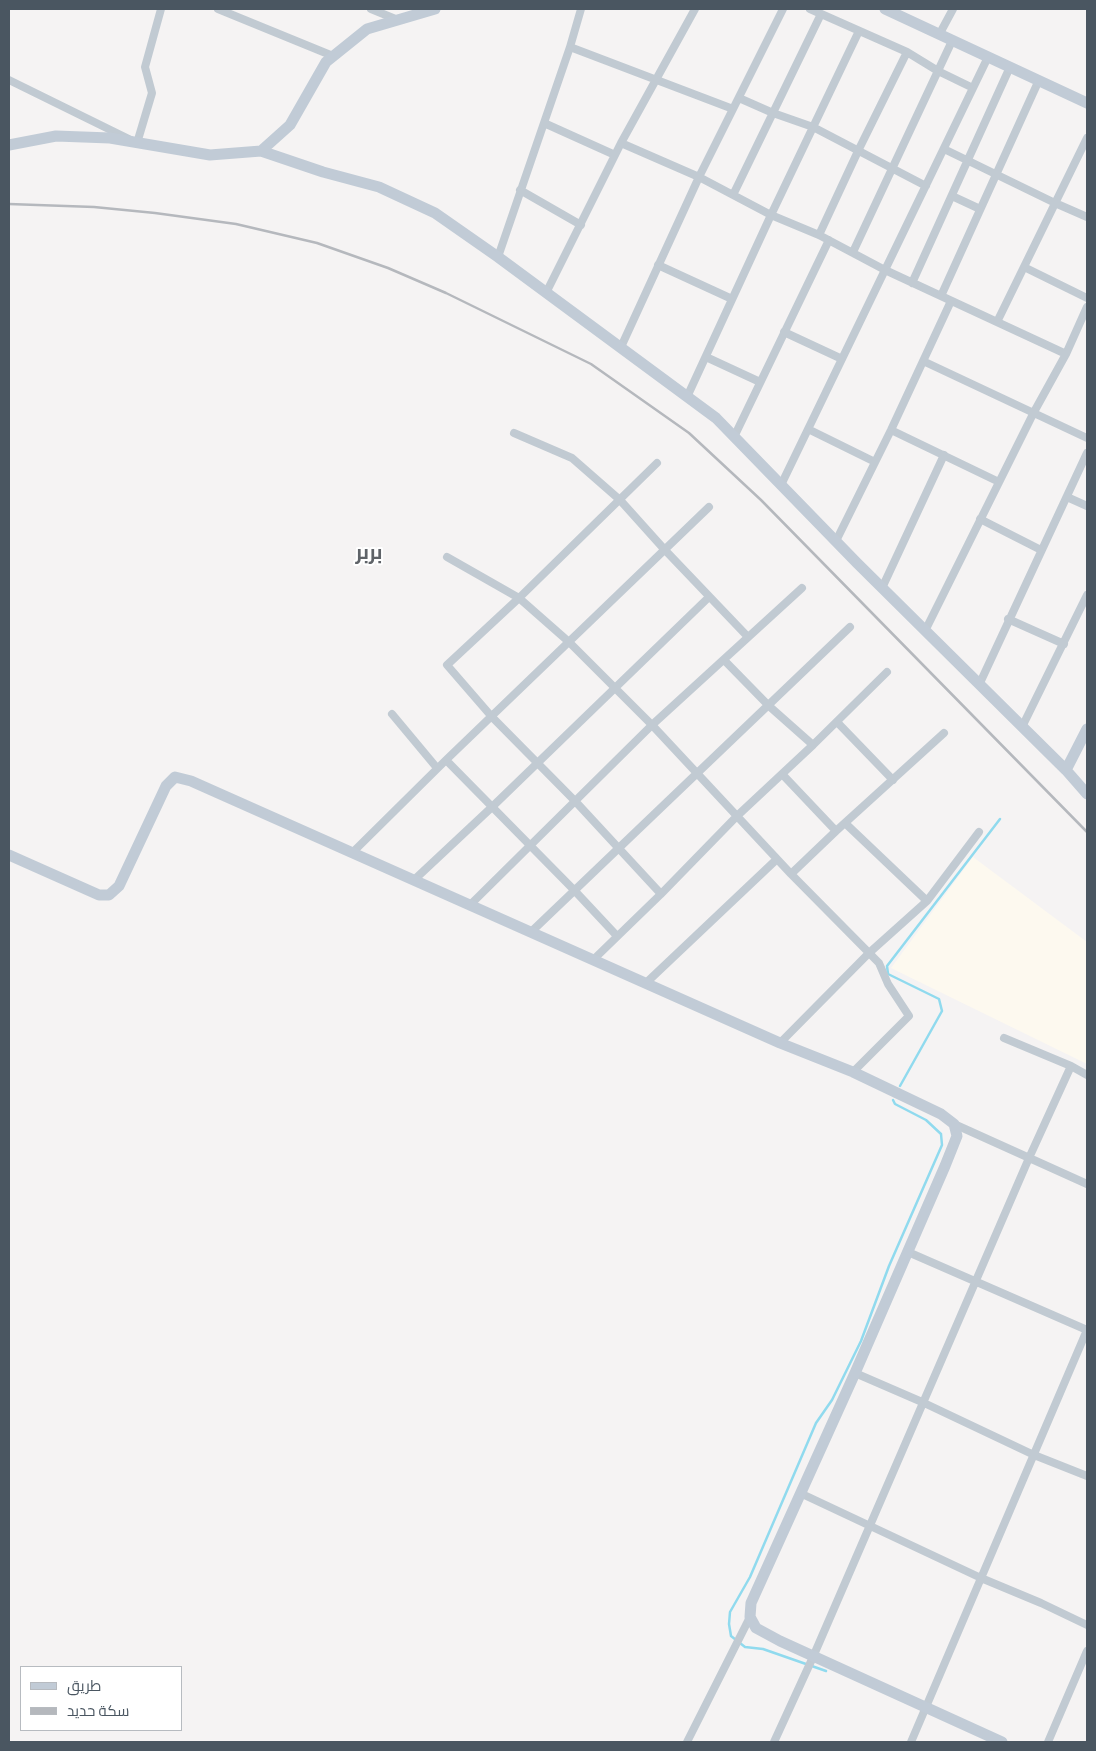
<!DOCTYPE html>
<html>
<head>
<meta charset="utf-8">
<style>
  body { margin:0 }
  #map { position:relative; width:1096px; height:1751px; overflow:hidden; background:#f5f3f3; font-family:"PT Sans Narrow",Cairo,sans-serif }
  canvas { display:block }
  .frame { position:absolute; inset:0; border:10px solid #4a5661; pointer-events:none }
  .legend { position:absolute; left:20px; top:1666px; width:162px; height:65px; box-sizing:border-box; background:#fff; border:1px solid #b7bbc0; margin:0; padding:6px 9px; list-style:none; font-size:15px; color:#4a5661 }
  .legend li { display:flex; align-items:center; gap:10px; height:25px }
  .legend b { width:25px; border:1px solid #b7bbc0 }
</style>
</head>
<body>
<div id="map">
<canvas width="1096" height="1751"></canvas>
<div class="frame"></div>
<ul class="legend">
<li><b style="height:6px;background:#c1cbd6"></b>طريق</li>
<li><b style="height:6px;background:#b5b8bd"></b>سكة حديد</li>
</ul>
</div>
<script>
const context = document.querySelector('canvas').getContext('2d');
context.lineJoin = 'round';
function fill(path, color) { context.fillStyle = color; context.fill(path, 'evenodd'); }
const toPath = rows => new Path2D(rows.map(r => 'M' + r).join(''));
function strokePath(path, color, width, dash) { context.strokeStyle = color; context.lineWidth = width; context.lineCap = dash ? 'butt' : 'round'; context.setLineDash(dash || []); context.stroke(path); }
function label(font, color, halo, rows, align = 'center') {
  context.font = font + ' "PT Sans Narrow",Cairo,sans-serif'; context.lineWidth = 4; context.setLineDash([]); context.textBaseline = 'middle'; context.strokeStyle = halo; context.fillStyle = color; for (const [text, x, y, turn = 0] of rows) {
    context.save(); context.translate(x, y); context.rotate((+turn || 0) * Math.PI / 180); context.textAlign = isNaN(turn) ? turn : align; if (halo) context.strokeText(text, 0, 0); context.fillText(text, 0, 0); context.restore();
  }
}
fill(toPath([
  [973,857,1087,942,1087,1064,891,968]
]), '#fdf9ef');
strokePath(toPath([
  [900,1086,942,1011,939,999,888,974,887,966,1000,819],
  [826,1671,763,1649,745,1647,731,1636,729,1624,730,1612,750,1577,816,1423,832,1400,861,1341,889,1266,942,1145,941,1134,926,1120,895,1104,893,1100]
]), '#90daee', 2.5);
strokePath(toPath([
  [218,9,333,56],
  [371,9,398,20],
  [810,9,907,52,938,71,973,88],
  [939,35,953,9],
  [570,47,733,109],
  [9,80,137,143,152,93,145,67,161,9],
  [739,98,773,113,813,127,926,186],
  [544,123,615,155],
  [621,143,699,177,771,215,819,235,885,270,1066,354],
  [944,149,1055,203,1087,217],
  [520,190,581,225],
  [733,195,821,14],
  [952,196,980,209],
  [819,235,859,149,907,52],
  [853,252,952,41],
  [498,257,570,47,581,9],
  [658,265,732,299],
  [1024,267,1087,298],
  [912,283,1010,67],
  [546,293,621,143,695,9],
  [941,296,1039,80],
  [997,322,1087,138],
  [784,332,842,359],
  [621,347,699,177,783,9],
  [706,357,760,382],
  [923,361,1087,438],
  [687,397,771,215,859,31],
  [808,429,875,462],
  [891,430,999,482],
  [514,433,572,458,620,500,664,549,748,637],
  [734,437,829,240],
  [657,463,519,598,447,665,492,717,575,801,661,894],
  [781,485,988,57],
  [1067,497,1087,506],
  [980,519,1041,550],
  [836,541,891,430,951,301],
  [447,557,519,598,569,642,652,725,791,874,879,963,888,984,909,1016,853,1072],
  [882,588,944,455],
  [1008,619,1064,644],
  [925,631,1034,412,1066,354,1087,307],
  [724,660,769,706,813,745],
  [979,685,1087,453],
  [392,714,437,768],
  [837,722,893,780],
  [1022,727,1087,595],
  [446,760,574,890,617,936],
  [782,774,836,831],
  [845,823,927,901],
  [352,853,446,760,709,507],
  [791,874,836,831,944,733],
  [414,880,492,807,709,597],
  [470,905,652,725,802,588],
  [531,932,850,627],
  [593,960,661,894,737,816,813,745,887,672],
  [646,983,777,859],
  [1004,1038,1071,1066,1087,1075],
  [780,1043,869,953,927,901,979,832],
  [954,1124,1087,1184],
  [908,1252,1087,1330],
  [855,1373,922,1402,1034,1455,1087,1476],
  [800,1493,981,1578,1041,1603,1087,1625],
  [687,1742,750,1617],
  [774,1742,813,1657,1029,1158,1071,1066],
  [911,1742,1087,1330],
  [1048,1742,1087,1651]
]), '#c1cad2', 8);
strokePath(toPath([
  [885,9,1087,103],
  [9,145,56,136,110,138,210,155,261,151,290,125,326,62,367,29,435,9],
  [261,151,323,172,379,187,435,213,498,257,716,418,857,563,1066,770,1087,794],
  [1066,770,1087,729],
  [9,855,99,895,109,895,119,886,166,786,175,777,191,781,780,1043,853,1072,941,1114,954,1124,957,1136,945,1166,855,1373,751,1603,750,1617,756,1628,780,1641,1002,1742]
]), '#c1cbd6', 11);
strokePath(toPath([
  [9,204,94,207,155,213,236,224,317,243,388,268,446,293,591,364,689,433,761,500,1087,832]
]), '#b5b8bd', 2.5);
label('bold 20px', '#5f6368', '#fff', [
  ["بربر",369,553]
]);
</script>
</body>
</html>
